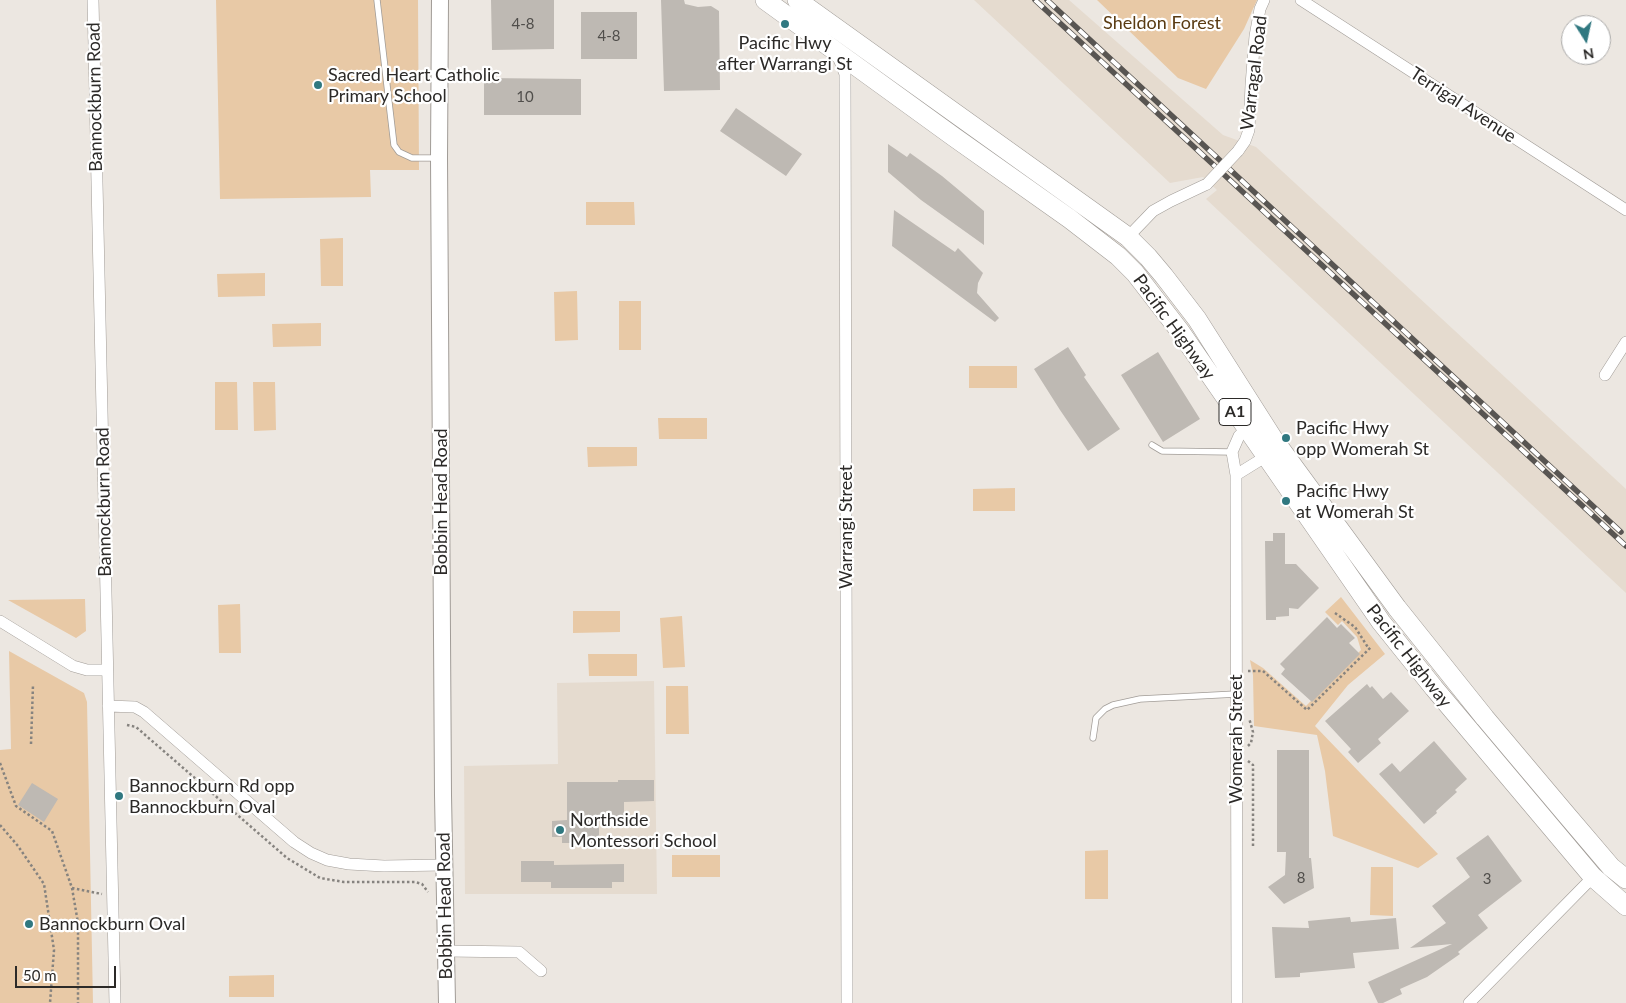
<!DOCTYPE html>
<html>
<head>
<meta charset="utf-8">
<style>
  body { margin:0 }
  #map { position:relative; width:1626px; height:1003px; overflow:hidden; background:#ece7e1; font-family:Lato,sans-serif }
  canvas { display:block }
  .north { position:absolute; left:1561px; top:15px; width:50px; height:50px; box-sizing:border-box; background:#fff; border:1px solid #abaaa9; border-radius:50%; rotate:170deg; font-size:14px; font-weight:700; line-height:20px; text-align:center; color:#2c2a28 }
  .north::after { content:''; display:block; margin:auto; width:18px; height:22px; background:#307880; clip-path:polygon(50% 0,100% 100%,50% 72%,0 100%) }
  .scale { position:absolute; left:15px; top:966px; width:101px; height:22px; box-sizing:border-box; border:2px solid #2c2a28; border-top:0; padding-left:6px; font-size:15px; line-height:18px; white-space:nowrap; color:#2c2a28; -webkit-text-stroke:4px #fff; paint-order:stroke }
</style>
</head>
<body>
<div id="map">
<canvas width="1626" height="1003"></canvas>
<div class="north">N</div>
<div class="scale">50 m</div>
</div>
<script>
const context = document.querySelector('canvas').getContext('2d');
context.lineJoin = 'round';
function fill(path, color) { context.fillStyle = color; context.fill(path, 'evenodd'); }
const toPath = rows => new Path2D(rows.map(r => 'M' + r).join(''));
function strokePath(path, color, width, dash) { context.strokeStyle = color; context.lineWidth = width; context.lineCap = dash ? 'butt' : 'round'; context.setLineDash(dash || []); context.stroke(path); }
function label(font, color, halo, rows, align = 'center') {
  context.font = font + ' Lato,sans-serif'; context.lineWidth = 4.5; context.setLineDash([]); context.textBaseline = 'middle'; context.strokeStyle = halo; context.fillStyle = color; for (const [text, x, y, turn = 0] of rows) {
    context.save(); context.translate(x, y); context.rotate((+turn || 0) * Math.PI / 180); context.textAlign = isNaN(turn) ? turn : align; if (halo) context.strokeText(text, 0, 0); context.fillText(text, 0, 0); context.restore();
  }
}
fill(toPath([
  [974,0,1069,0,1223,135,1256,147,1626,489,1626,593,1206,199,1217,190,1203,177,1170,183],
  [654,681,657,894,465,894,464,766,558,764,557,683]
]), '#e5dbcf');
fill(toPath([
  [216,0,418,0,419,170,370,170,371,197,220,199],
  [1097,0,1257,0,1244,29,1206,89,1178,78],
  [586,202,634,202,635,225,586,225],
  [343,238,343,286,321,286,320,239],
  [265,273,265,296,218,297,217,274],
  [577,291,578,340,555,341,554,292],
  [619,301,641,301,641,350,619,350],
  [321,323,321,346,273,347,272,324],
  [969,366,1017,366,1017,388,969,388],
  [215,382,237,382,238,430,215,430],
  [253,382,275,382,276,430,254,431],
  [658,418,707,418,707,439,659,439],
  [587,447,637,447,637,466,588,467],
  [1015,488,1015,511,973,511,973,489],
  [1341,597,1385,654,1348,685,1315,726,1438,854,1418,868,1333,836,1325,771,1317,735,1254,726,1253,675,1250,660,1263,668,1306,706,1361,650,1357,637,1342,621,1338,625,1325,612],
  [85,599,86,631,76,638,8,600],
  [240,604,241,653,219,653,218,605],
  [573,611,620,611,620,632,573,633],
  [682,616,685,667,663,668,660,618],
  [9,651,84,693,87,702,93,1003,0,1003,0,750,11,749],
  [588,654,637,654,637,676,589,676],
  [666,686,688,686,689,734,666,734],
  [1108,850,1108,899,1085,899,1085,851],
  [672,855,720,855,720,877,672,877],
  [1371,867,1393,867,1393,916,1370,915],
  [274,975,274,997,229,997,229,976]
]), '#e8c9a6');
fill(toPath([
  [491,0,554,0,554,49,492,50],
  [661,0,684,0,685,4,698,7,711,6,719,11,720,90,664,91],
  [581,12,637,12,637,59,581,59],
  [484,78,581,79,581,115,484,115],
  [736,108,802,154,786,176,720,131],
  [888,144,907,157,910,153,942,176,984,211,984,245,921,200,888,172],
  [894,210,955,252,958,248,983,273,978,283,977,293,999,318,995,322,892,246],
  [1068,347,1086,375,1084,377,1120,429,1088,451,1060,410,1034,369],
  [1158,352,1200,419,1163,442,1121,375],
  [1273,533,1285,533,1285,564,1296,564,1319,588,1298,609,1289,608,1289,616,1276,617,1276,620,1266,620,1265,541,1273,541],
  [1327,617,1337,628,1341,624,1355,638,1349,643,1360,654,1312,702,1281,674,1285,669,1280,664],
  [1367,684,1370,688,1372,686,1383,699,1391,692,1409,711,1378,739,1381,743,1358,763,1348,752,1351,749,1325,721],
  [1434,741,1467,779,1455,790,1457,792,1436,811,1437,813,1424,824,1379,774,1392,763,1400,772],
  [1277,750,1309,750,1309,858,1311,858,1314,888,1284,904,1268,887,1285,875,1286,852,1277,852],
  [618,780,654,780,654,801,624,802,624,816,599,816,599,843,562,843,562,837,552,837,552,821,567,820,567,782,618,782],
  [32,783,58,799,44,822,18,805],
  [1488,835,1522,881,1478,915,1488,928,1458,952,1460,954,1427,977,1400,989,1402,994,1383,1003,1378,1003,1368,982,1452,944,1410,948,1446,923,1432,906,1470,877,1456,858],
  [521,861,554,861,554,865,624,864,624,882,612,882,612,888,551,888,551,882,521,882],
  [1350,917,1351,922,1396,918,1399,949,1353,953,1355,968,1300,973,1300,977,1275,978,1272,927,1309,928,1308,921]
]), '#beb9b3');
const service = toPath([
  [377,0,394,145,399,152,412,158,437,158],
  [1152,445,1162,451,1232,452],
  [1093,738,1096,718,1105,709,1113,705,1140,699,1236,694]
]);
const minor = toPath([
  [93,0,115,1003],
  [1301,0,1626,210],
  [837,54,845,74,847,1003],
  [1238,151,1245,141,1249,130,1251,85,1255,36,1260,9,1264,0],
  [1128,237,1153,211,1171,201,1207,184],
  [1605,375,1626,342],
  [1236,475,1265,457],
  [0,621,73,666,87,670,107,670],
  [108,706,135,707,144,712,294,842,311,853,327,860,349,864,384,866,444,865],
  [447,951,519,952,541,971],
  [1237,1003,1236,475,1232,452,1239,436,1246,429],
  [1469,1003,1593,877]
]);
const secondary = toPath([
  [440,0,439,158,443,795,447,1003]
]);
const trunk = toPath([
  [765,0,954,137,1070,219,1118,256,1135,273,1179,330,1381,622,1434,688,1593,877,1626,906],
  [797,0,1128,237,1148,257,1164,276,1197,319,1274,440,1397,608,1485,718,1565,813,1611,867,1626,879]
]);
strokePath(service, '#a19c97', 7);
strokePath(minor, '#a19c97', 12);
strokePath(secondary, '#a19c97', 18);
strokePath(trunk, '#a19c97', 20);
strokePath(toPath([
  [1335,613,1355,627,1369,649],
  [1248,671,1263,671,1307,710,1371,647],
  [127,725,136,727,287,858,320,878,344,882,415,882,422,884,428,892],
  [31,744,33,685],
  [1248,746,1251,743,1253,732,1249,718],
  [1248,761,1253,765,1253,846],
  [0,763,16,806,52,831,72,888,78,923,78,1003],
  [0,825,18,846,44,884,54,950,50,1003],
  [72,888,102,894]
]), '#86837f', 2.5, [2.5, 2.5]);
strokePath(service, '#fff', 5.5);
strokePath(minor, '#fff', 11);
strokePath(secondary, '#fff', 16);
strokePath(trunk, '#fff', 19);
const rail = toPath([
  [1035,0,1626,546],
  [1047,0,1621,532]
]);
strokePath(rail, '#585552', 5.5);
strokePath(rail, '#fff', 4, [11]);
const minorBridge = toPath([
  [1207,184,1238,151]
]);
strokePath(minorBridge, '#a19c97', 12, []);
strokePath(minorBridge, '#fff', 11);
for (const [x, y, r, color] of [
  [785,24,5,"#307880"],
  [318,85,5,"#307880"],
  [1286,438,5,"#307880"],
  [1286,501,5,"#307880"],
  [119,796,5,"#307880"],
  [560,830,5,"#307880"],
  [29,924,5,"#307880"]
]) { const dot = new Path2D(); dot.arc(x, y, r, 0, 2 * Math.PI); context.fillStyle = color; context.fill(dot); strokePath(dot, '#fff', 2); }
label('15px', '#504e4b', null, [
  ["4-8",523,24],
  ["4-8",609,36],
  ["10",525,97],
  ["8",1301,878],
  ["3",1487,879]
]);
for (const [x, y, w] of [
  [1235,412,32]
]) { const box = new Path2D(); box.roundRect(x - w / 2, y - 13.5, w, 27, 4); context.fillStyle = '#fff'; context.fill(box); strokePath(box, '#2c2a28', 1); }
label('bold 16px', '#2c2a28', null, [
  ["A1",1235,412]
]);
label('18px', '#5a3b12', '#fff', [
  ["Sheldon Forest",1162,23]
]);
label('18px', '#2c2a28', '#fff', [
  ["Pacific Hwy",785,43,"center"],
  ["after Warrangi St",785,64,"center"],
  ["Sacred Heart Catholic",328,75],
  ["Primary School",328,96],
  ["Pacific Hwy",1296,428],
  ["opp Womerah St",1296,449],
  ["Pacific Hwy",1296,491],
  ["at Womerah St",1296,512],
  ["Bannockburn Rd opp",129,786],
  ["Bannockburn Oval",129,807],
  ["Northside",570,820],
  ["Montessori School",570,841],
  ["Bannockburn Oval",39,924]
], 'left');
label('18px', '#2c2a28', '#fff', [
  ["Warragal Road",1254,73,-83],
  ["Bannockburn Road",95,97,-91],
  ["Terrigal Avenue",1463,105,33],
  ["Pacific Highway",1174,327,54],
  ["Bannockburn Road",104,502,-91],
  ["Bobbin Head Road",441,502,-90],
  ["Warrangi Street",846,527,-90],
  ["Pacific Highway",1409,656,52],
  ["Womerah Street",1236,739,-90],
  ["Bobbin Head Road",445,906,-91]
]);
</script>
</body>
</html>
